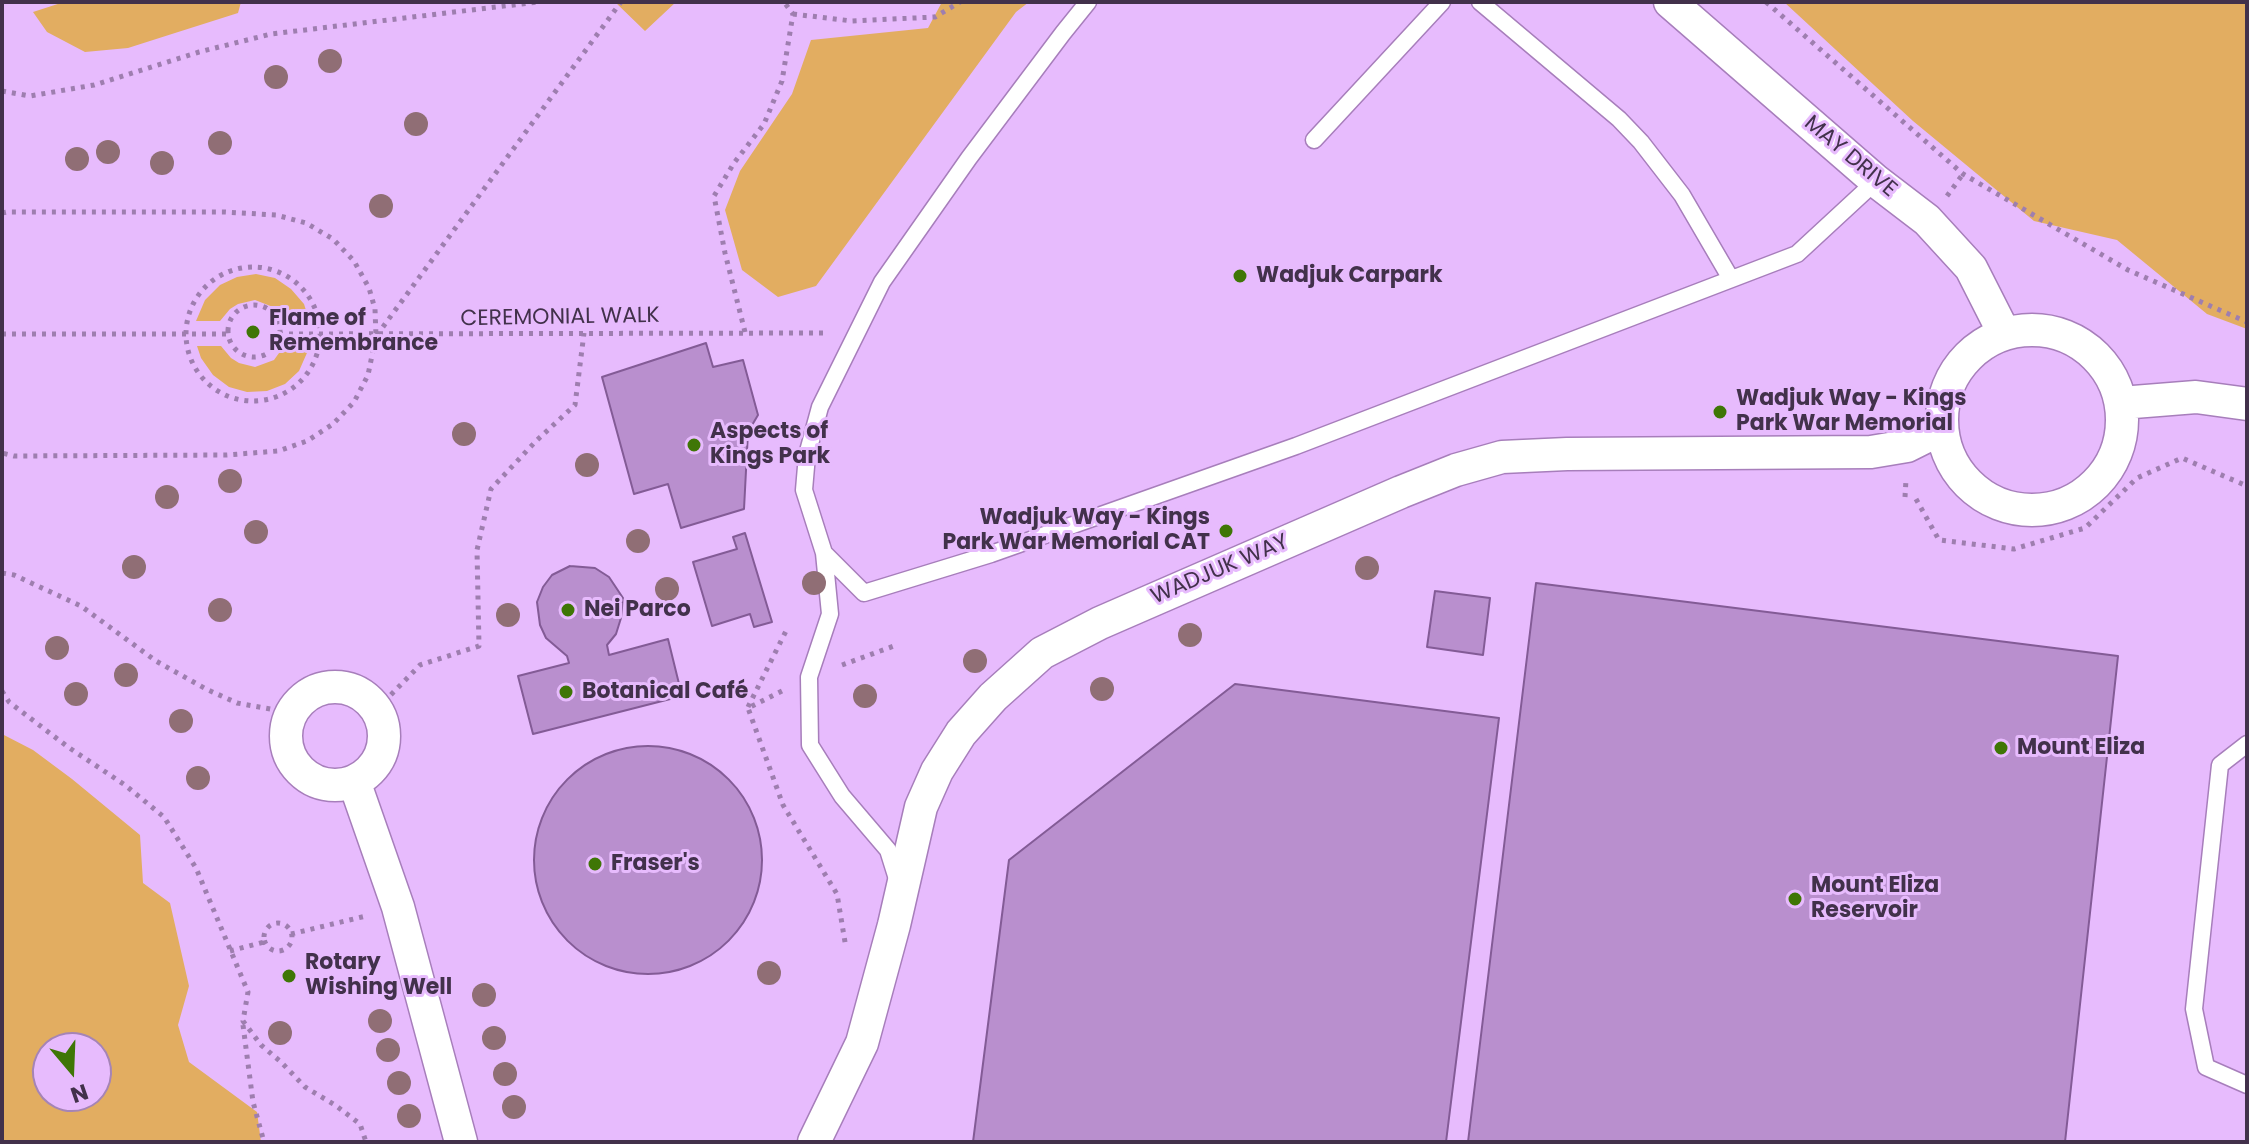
<!DOCTYPE html>
<html>
<head>
<meta charset="utf-8">
<style>
  body { margin:0 }
  #map { position:relative; width:2249px; height:1144px; overflow:hidden; background:#e7bbfd; font-family:Poppins,sans-serif }
  canvas { display:block }
  .frame { position:absolute; inset:0; border:4px solid #42314b; pointer-events:none }
  .north { position:absolute; left:32px; top:1032px; width:80px; height:80px; box-sizing:border-box; background:#e7bbfd; border:2px solid #a584b6; border-radius:50%; rotate:161deg; font-size:22px; font-weight:700; line-height:32px; text-align:center; color:#42314b }
  .north::after { content:''; display:block; margin:auto; width:28px; height:36px; background:#3f7606; clip-path:polygon(50% 0,100% 100%,50% 72%,0 100%) }
</style>
</head>
<body>
<div id="map">
<canvas width="2249" height="1144"></canvas>
<div class="frame"></div>
<div class="north">N</div>
</div>
<script>
const context = document.querySelector('canvas').getContext('2d');
context.lineJoin = 'round';
function fill(path, color) { context.fillStyle = color; context.fill(path, 'evenodd'); }
const toPath = rows => new Path2D(rows.map(r => 'M' + r).join(''));
function strokePath(path, color, width, dash) { context.strokeStyle = color; context.lineWidth = width; context.lineCap = dash ? 'butt' : 'round'; context.setLineDash(dash || []); context.stroke(path); }
function label(font, color, halo, rows, align = 'center') {
  context.font = font + ' Poppins,sans-serif'; context.lineWidth = 6; context.setLineDash([]); context.textBaseline = 'middle'; context.strokeStyle = halo; context.fillStyle = color; for (const [text, x, y, turn = 0] of rows) {
    context.save(); context.translate(x, y); context.rotate((+turn || 0) * Math.PI / 180); context.textAlign = isNaN(turn) ? turn : align; if (halo) context.strokeText(text, 0, 0); context.fillText(text, 0, 0); context.restore();
  }
}
fill(toPath([
  [64,2,241,2,238,13,175,33,128,48,85,52,47,32,33,12],
  [615,2,676,2,645,31],
  [942,2,1029,2,1016,12,816,286,778,297,742,270,725,210,740,171,792,94,811,40,928,28],
  [1784,2,2247,2,2247,329,2207,314,2117,240,2034,221,1913,121],
  [256,274,275,278,291,289,304,304,309,320,283,321,273,307,255,300,238,304,230,309,220,321,196,321,205,300,220,285,237,277],
  [197,346,221,346,231,358,239,363,255,367,274,360,284,346,310,346,299,371,285,384,267,391,247,392,229,387,213,375,201,358],
  [2,734,33,750,72,779,140,835,143,883,170,903,189,986,178,1025,189,1062,257,1112,261,1142,2,1142],
  [96,1048,96,1096,48,1096,48,1048]
]), '#e2ad61');
const building = toPath([
  [706,343,713,367,743,360,758,415,748,432,744,509,681,528,668,484,634,494,602,377,706,343],
  [745,533,772,622,754,627,750,614,712,626,693,562,737,549,733,537,745,533],
  [570,566,595,568,609,577,623,598,621,618,616,634,607,645,609,655,668,639,682,696,533,734,518,676,569,663,567,656,546,638,540,625,537,602,543,587,552,575,570,566],
  [1536,583,2118,656,2065,1142,1468,1142,1536,583],
  [1435,591,1490,598,1483,655,1427,647,1435,591],
  [1235,684,1499,718,1446,1142,973,1142,1009,860,1235,684],
  '534 860a114 114 0 1 1 228 0a114 114 0 1 1-228 0Z'
]);
fill(building, '#b98fce');
strokePath(building, '#835b96', 2);
const service = toPath([
  [1480,2,1619,119,1641,142,1682,195,1731,279],
  [1314,140,1442,2],
  [824,553,864,593,991,554,1296,446,1797,254,1876,181],
  [2247,744,2220,765,2194,1009,2206,1067,2247,1085],
  [898,882,888,850,842,796,810,745,809,677,830,614,824,553,804,490,807,455,820,407,882,282,969,158,1063,33,1088,2]
]);
const minor = toPath([
  [1670,2,1876,181,1927,220,1971,268,2004,333],
  '1942 420a90 90 0 1 1 180 0a90 90 0 1 1-180 0Z',
  [2121,403,2196,397,2247,404],
  '286 736a49 49 0 1 1 98 0a49 49 0 1 1-98 0Z',
  [354,781,398,907,461,1142],
  [814,1142,862,1043,894,925,921,807,937,771,961,733,993,697,1042,653,1100,623,1401,492,1456,470,1502,457,1567,454,1871,452,1907,446,1941,429]
]);
strokePath(service, '#a77ebb', 19);
strokePath(minor, '#a77ebb', 35);
strokePath(toPath([
  [1766,2,1963,174,2128,270,2247,322],
  [793,14,852,21,935,17,960,2],
  [2,91,30,96,94,85,199,52,271,34,538,2],
  [1947,196,1963,174],
  [2,213,7,212,224,212,276,215,306,223,333,239,354,261,369,288,375,309,376,336,368,375,354,402,333,424,307,441,278,451,226,455,14,456,2,453],
  '186 334a67 67 0 1 1 134 0a67 67 0 1 1-134 0Z',
  '228 331a26 26 0 1 1 52 0a26 26 0 1 1-52 0Z',
  [745,332,725,253,714,196,734,163,764,124,782,81,793,14,784,2],
  [2,334,228,334],
  [279,334,827,333],
  [377,335,621,2],
  [1905,497,1906,479],
  [1916,499,1939,540,2014,549,2085,528,2137,478,2182,458,2247,486],
  [2,573,14,575,81,606,156,661,206,689,237,703,292,713],
  [842,665,894,646],
  [2,691,9,702,68,747,125,785,164,817,196,868,248,992,243,1021,261,1045,281,1062,305,1087,335,1105,360,1124,366,1142],
  [782,691,748,708,783,805,837,894,846,948],
  [748,707,787,629],
  [377,709,420,665,479,646,477,550,491,489,536,441,575,405,584,333],
  '264 937a14 14 0 1 1 28 0a14 14 0 1 1-28 0Z',
  [291,934,366,916],
  [230,951,264,942],
  [243,1025,253,1102,264,1142],
  [2246,1120,2247,1120]
]), '#9e7eaf', 5, [4, 6]);
strokePath(service, '#fff', 16);
strokePath(minor, '#fff', 32);
context.fillStyle = '#906e75';
for (const [x, y] of [
  [330,61],
  [276,77],
  [416,124],
  [220,143],
  [108,152],
  [77,159],
  [162,163],
  [381,206],
  [464,434],
  [587,465],
  [230,481],
  [167,497],
  [256,532],
  [638,541],
  [134,567],
  [1367,568],
  [814,583],
  [667,589],
  [220,610],
  [508,615],
  [1190,635],
  [57,648],
  [975,661],
  [126,675],
  [1102,689],
  [76,694],
  [865,696],
  [181,721],
  [198,778],
  [769,973],
  [484,995],
  [380,1021],
  [280,1033],
  [494,1038],
  [388,1050],
  [505,1074],
  [399,1083],
  [514,1107],
  [409,1116]
]) { context.beginPath(); context.arc(x, y, 12, 0, 2 * Math.PI); context.fill(); }
for (const [x, y, r, color] of [
  [1240,276,8,"#3f7606"],
  [253,332,8,"#3f7606"],
  [1720,412,8,"#3f7606"],
  [694,445,8,"#3f7606"],
  [1226,531,8,"#3f7606"],
  [568,610,8,"#3f7606"],
  [566,692,8,"#3f7606"],
  [2001,748,8,"#3f7606"],
  [595,864,8,"#3f7606"],
  [1795,899,8,"#3f7606"],
  [289,976,8,"#3f7606"]
]) { const dot = new Path2D(); dot.arc(x, y, r, 0, 2 * Math.PI); context.fillStyle = color; context.fill(dot); strokePath(dot, '#e7bbfd', 3); }
label('22px', '#42314b', '#e7bbfd', [
  ["MAY DRIVE",1850,157,40],
  ["CEREMONIAL WALK",560,318,-1],
  ["WADJUK WAY",1220,570,-23]
]);
label('bold 22px', '#42314b', '#e7bbfd', [
  ["Wadjuk Carpark",1256,276],
  ["Flame of",269,319],
  ["Remembrance",269,344],
  ["Wadjuk Way - Kings",1736,399],
  ["Park War Memorial",1736,424],
  ["Aspects of",710,432],
  ["Kings Park",710,457],
  ["Wadjuk Way - Kings",1210,518,"right"],
  ["Park War Memorial CAT",1210,543,"right"],
  ["Nei Parco",584,610],
  ["Botanical Café",582,692],
  ["Mount Eliza",2017,748],
  ["Fraser's",611,864],
  ["Mount Eliza",1811,886],
  ["Reservoir",1811,911],
  ["Rotary",305,963],
  ["Wishing Well",305,988]
], 'left');
</script>
</body>
</html>
